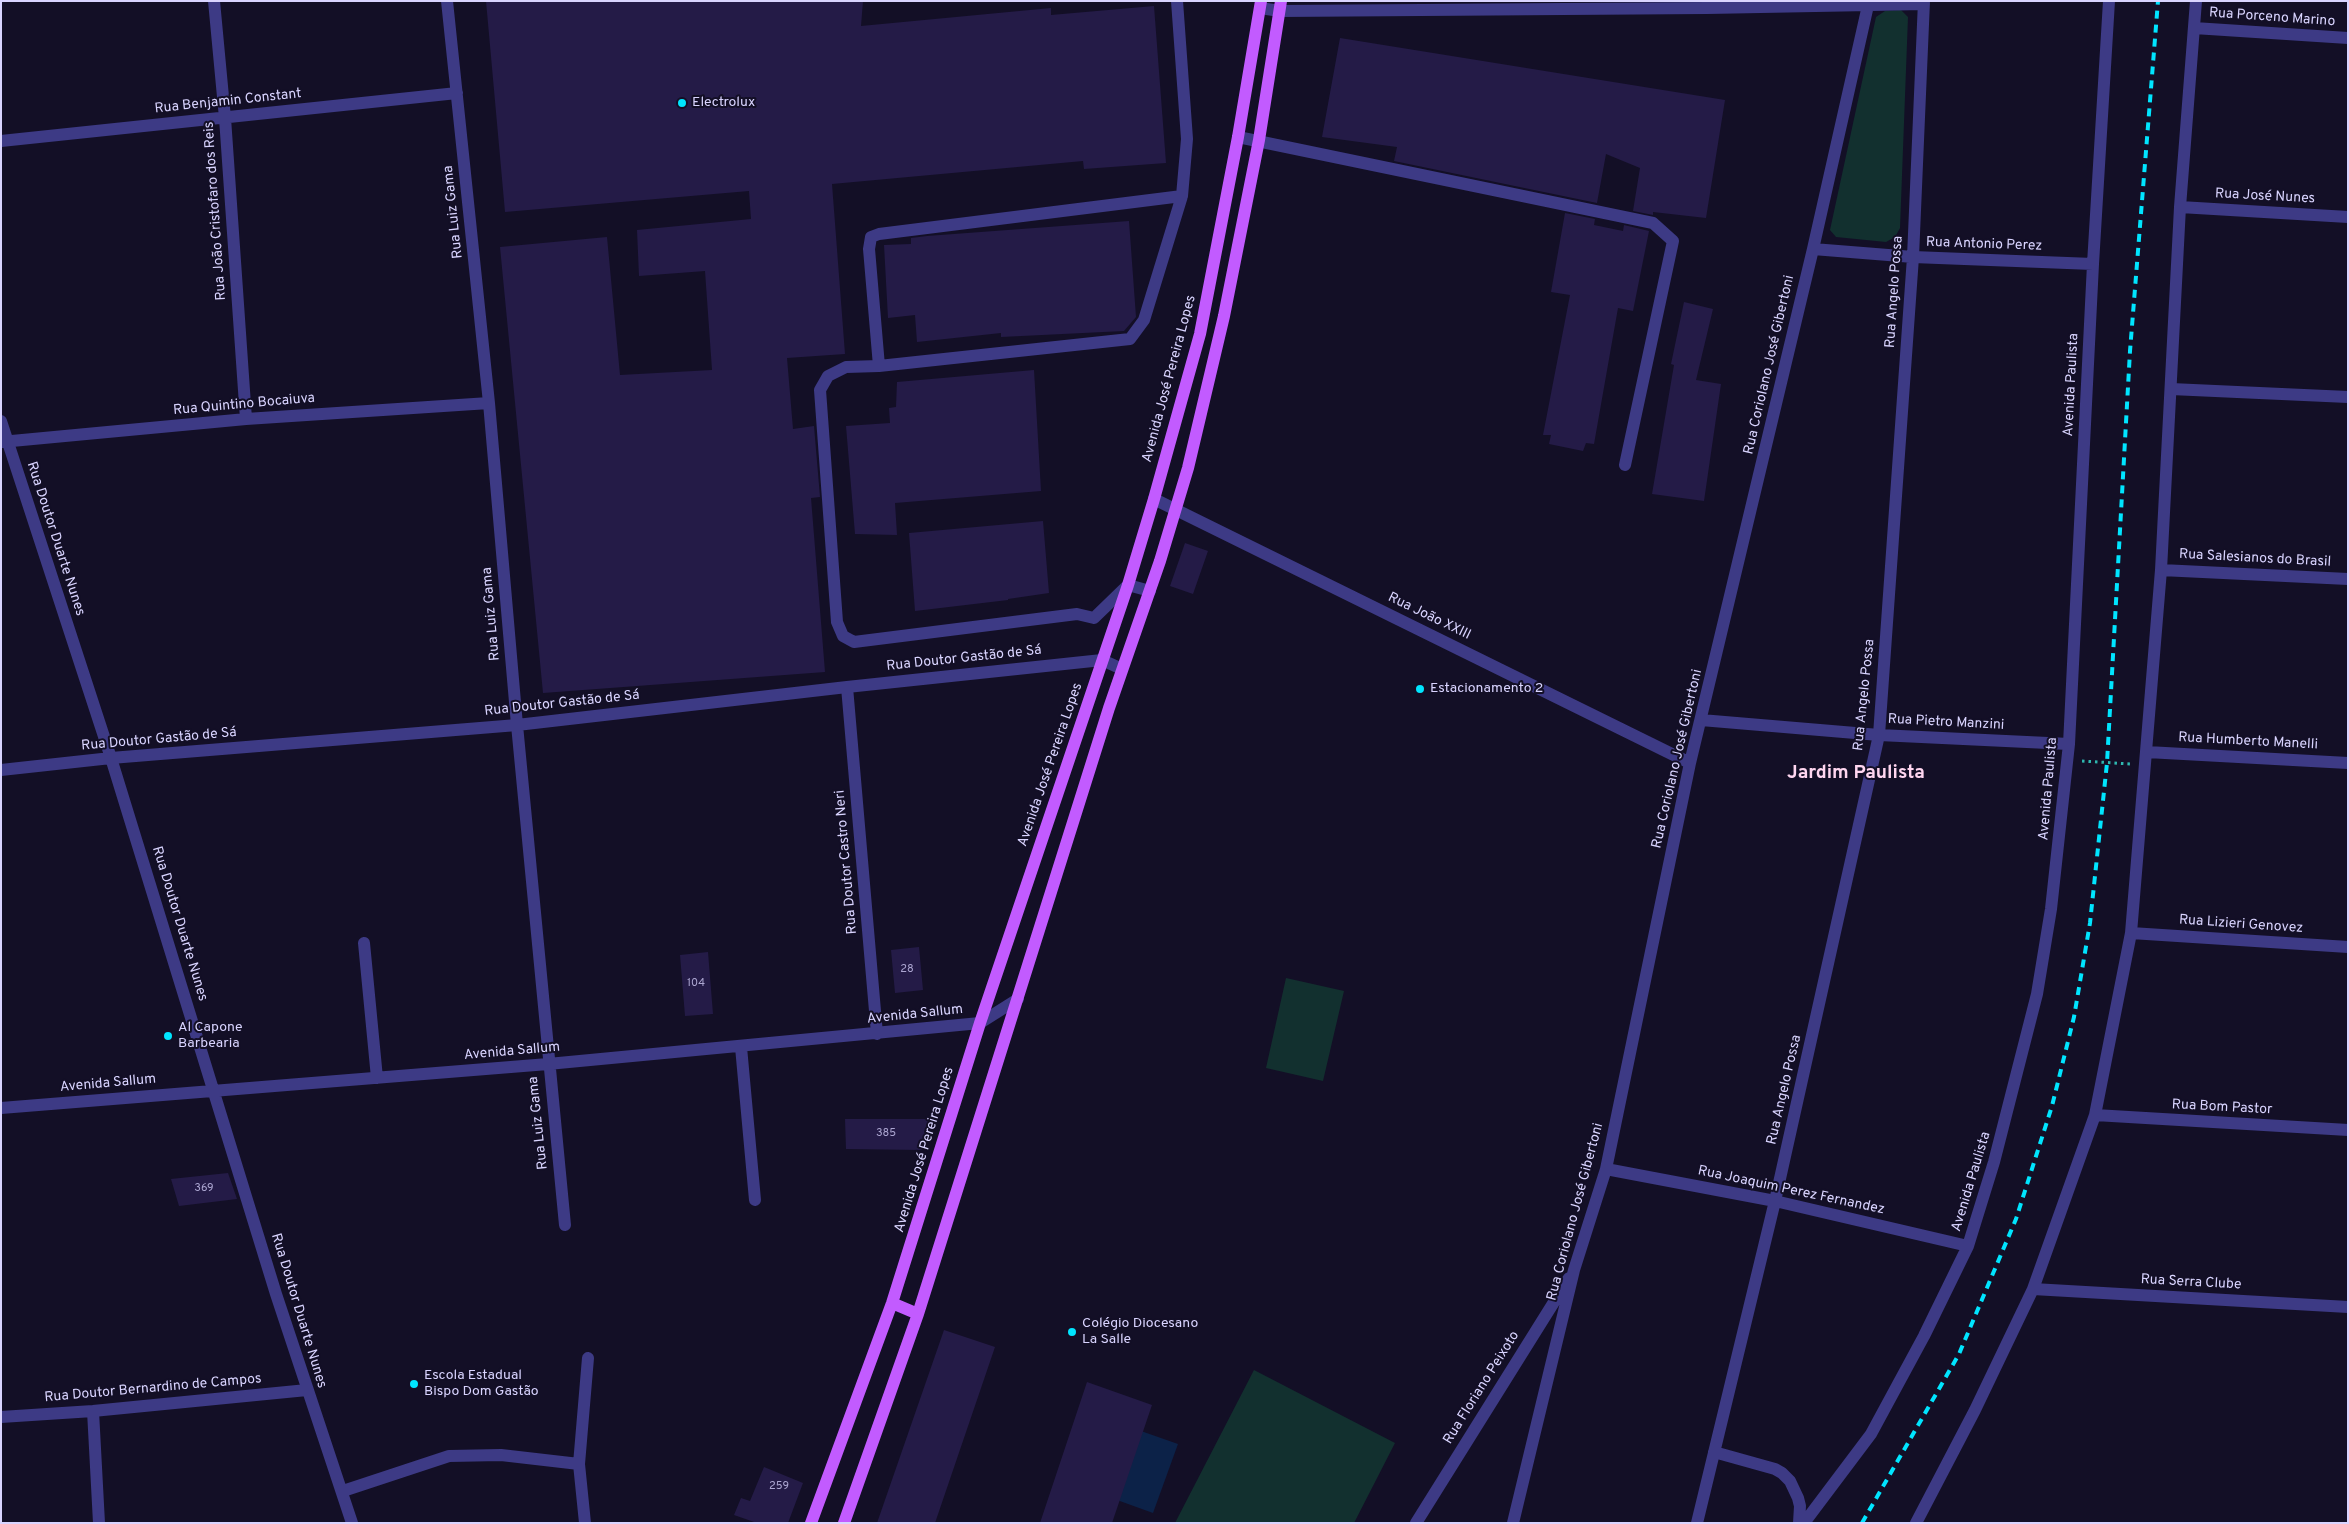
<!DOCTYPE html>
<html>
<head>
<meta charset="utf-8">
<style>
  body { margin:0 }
  #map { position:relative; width:2349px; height:1524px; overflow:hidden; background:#130f26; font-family:Overpass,sans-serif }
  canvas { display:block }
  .frame { position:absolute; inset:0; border:2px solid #d9d4ff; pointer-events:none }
</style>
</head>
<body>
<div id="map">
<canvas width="2349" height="1524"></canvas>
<div class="frame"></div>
</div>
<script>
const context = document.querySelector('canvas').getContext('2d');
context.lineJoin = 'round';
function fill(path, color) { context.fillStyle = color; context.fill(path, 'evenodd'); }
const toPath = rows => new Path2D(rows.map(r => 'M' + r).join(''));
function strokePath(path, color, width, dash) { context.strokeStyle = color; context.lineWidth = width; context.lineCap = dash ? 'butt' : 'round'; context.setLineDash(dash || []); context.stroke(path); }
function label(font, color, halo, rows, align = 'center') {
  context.font = font + ' Overpass,sans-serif'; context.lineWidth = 4; context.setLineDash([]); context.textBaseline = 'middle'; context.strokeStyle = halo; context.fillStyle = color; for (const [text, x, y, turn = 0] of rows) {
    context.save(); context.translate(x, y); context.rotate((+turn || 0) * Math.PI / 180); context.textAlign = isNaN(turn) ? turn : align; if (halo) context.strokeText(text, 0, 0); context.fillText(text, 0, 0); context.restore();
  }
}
fill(toPath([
  [1901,10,1908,17,1900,228,1895,237,1886,242,1836,237,1830,230,1876,17,1885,11],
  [1286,978,1344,991,1323,1081,1266,1068],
  [1254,1370,1395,1443,1354,1523,1175,1523]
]), '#12302f');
fill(toPath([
  [1141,1431,1178,1444,1153,1513,1117,1500]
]), '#0c2248');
fill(toPath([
  [486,1,863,1,861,26,1051,8,1051,15,1154,6,1166,163,1084,169,1083,161,832,184,845,354,787,358,793,429,814,426,820,497,811,498,825,672,543,693,500,247,607,237,620,375,712,370,705,271,639,276,637,230,751,219,749,191,505,212],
  [1340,38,1725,100,1706,218,1653,212,1653,215,1633,211,1640,168,1606,154,1597,203,1394,161,1397,147,1322,137],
  [1565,213,1595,219,1594,225,1623,231,1624,225,1649,231,1633,311,1618,308,1594,444,1586,443,1583,451,1549,444,1551,435,1543,435,1570,295,1551,292],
  [1129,221,1136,317,1124,331,1001,337,1001,333,917,342,915,315,888,318,884,245,911,244,911,238,927,236],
  [1684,302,1713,309,1696,380,1721,384,1704,501,1652,494,1674,365,1671,364],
  [1034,370,1041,491,895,503,897,535,855,534,846,426,890,423,889,408,896,407,897,382],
  [1043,521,1049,593,1008,599,1008,600,915,611,909,533],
  [1185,543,1208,551,1193,594,1170,586],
  [919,947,923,990,895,993,891,950],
  [708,952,713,1014,685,1016,680,955],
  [845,1119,930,1119,922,1150,846,1149],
  [228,1173,237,1199,179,1206,171,1179],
  [944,1330,995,1347,935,1523,877,1523],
  [1087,1382,1152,1405,1112,1523,1040,1523],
  [764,1467,803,1483,788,1523,757,1523,734,1515,741,1498,750,1501]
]), '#241b47');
strokePath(toPath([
  [2082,761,2131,764]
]), '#2fb8b0', 3, [2.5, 4]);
strokePath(toPath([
  [214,1,225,118,246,419],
  [447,1,489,403,517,725,565,1225],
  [1260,8,1280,11,1707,8,1924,4],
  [2194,28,2348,38],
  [1238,137,1653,223,1673,241,1625,465],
  [1,141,457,93],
  [2180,207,2348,217],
  [1813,249,1913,257,2093,264],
  [879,366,869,249,871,237,879,234,1182,196],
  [2171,389,2348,397],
  [1,421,111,758,276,1294,352,1523],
  [1,442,246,419,489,403],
  [1154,499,1690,763],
  [2161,570,2348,579],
  [1150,591,1128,585,1094,618,1077,614,854,642,843,636,837,622,820,390,828,376,846,367,879,366,1130,339,1144,320,1182,196,1187,139,1177,1],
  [847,687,877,1034],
  [1701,720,1879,735,2069,744],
  [2147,752,2348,763],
  [1,770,111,758,517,725,847,687,1102,660,1122,669],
  [2131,933,2348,947],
  [364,943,377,1078],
  [741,1047,755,1200],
  [1,1108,548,1064,980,1023,1018,999],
  [2095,1115,2348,1130],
  [1606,1169,1775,1201,1968,1246],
  [2033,1289,2348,1307],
  [93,1411,99,1523],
  [1,1417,93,1411,307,1390],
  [1714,1452,1775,1469,1782,1473,1790,1481,1798,1498,1800,1506,1799,1523],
  [343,1491,449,1456,501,1455,579,1464],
  [585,1523,579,1464,588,1358],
  [1416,1523,1569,1278],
  [1513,1523,1574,1270,1606,1169,1690,763,1813,249,1869,1],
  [1697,1523,1775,1201,1879,735,1913,257,1924,1],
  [1804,1523,1871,1434,1924,1336,1968,1246,1994,1162,2037,994,2051,909,2069,744,2093,264,2109,1],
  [1916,1523,1975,1410,2033,1289,2095,1115,2131,933,2161,570,2180,207,2196,1]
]), '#3d3a85', 12);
strokePath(toPath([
  [892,1303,918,1314],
  [811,1523,892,1303,980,1023,1128,585,1154,499,1200,334,1238,137,1261,1],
  [844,1523,918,1314,1109,708,1160,561,1188,468,1224,316,1259,140,1281,1]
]), '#c25bff', 12);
strokePath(toPath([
  [1862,1523,1959,1354,2016,1219,2052,1106,2074,1017,2090,923,2107,763,2130,351,2158,1]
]), '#00e5ff', 4, [8, 6]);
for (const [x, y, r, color] of [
  [682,103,5,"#00e5ff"],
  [1420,689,5,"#00e5ff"],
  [168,1036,5,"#00e5ff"],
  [1072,1332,5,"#00e5ff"],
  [414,1384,5,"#00e5ff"]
]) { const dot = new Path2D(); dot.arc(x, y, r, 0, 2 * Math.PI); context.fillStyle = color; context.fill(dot); strokePath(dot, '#130f26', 2); }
label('11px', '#aca6d1', null, [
  ["28",907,970],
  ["104",696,984],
  ["385",886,1134],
  ["369",204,1189],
  ["259",779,1487]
]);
label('14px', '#d9d4ff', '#130f26', [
  ["Rua Porceno Marino",2272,18,4],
  ["Rua Benjamin Constant",228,102,-6],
  ["Rua José Nunes",2265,197,3],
  ["Rua João Cristofaro dos Reis",216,211,-94],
  ["Rua Luiz Gama",454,212,-96],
  ["Rua Antonio Perez",1984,245,2],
  ["Rua Angelo Possa",1895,292,-86],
  ["Rua Coriolano José Gibertoni",1770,365,-77],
  ["Avenida José Pereira Lopes",1170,379,-75],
  ["Avenida Paulista",2072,385,-87],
  ["Rua Quintino Bocaiuva",244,405,-5],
  ["Rua Doutor Duarte Nunes",55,539,72],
  ["Rua Salesianos do Brasil",2255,559,3],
  ["Rua Luiz Gama",492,614,-95],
  ["Rua João XXIII",1429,617,26],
  ["Rua Doutor Gastão de Sá",964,659,-6],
  ["Rua Angelo Possa",1865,695,-84],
  ["Rua Doutor Gastão de Sá",562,704,-6],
  ["Rua Pietro Manzini",1946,723,3],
  ["Rua Doutor Gastão de Sá",159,740,-5],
  ["Rua Humberto Manelli",2248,742,3],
  ["Rua Coriolano José Gibertoni",1678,759,-77],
  ["Avenida José Pereira Lopes",1051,765,-71],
  ["Avenida Paulista",2049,789,-85],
  ["Rua Doutor Castro Neri",847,862,-95],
  ["Rua Doutor Duarte Nunes",179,924,73],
  ["Rua Lizieri Genovez",2241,925,4],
  ["Avenida Sallum",915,1015,-6],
  ["Avenida Sallum",512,1052,-5],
  ["Avenida Sallum",108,1084,-5],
  ["Rua Angelo Possa",1785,1090,-77],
  ["Rua Bom Pastor",2222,1108,3],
  ["Rua Luiz Gama",539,1123,-96],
  ["Avenida José Pereira Lopes",925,1150,-73],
  ["Avenida Paulista",1972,1182,-73],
  ["Rua Joaquim Perez Fernandez",1791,1191,12],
  ["Rua Coriolano José Gibertoni",1576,1212,-75],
  ["Rua Serra Clube",2191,1283,3],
  ["Rua Doutor Duarte Nunes",298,1311,73],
  ["Rua Floriano Peixoto",1482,1388,-58],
  ["Rua Doutor Bernardino de Campos",153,1389,-5]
]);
label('14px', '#d9d4ff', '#130f26', [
  ["Electrolux",692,103],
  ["Estacionamento 2",1430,689],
  ["Al Capone",178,1028],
  ["Barbearia",178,1044],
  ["Colégio Diocesano",1082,1324],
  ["La Salle",1082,1340],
  ["Escola Estadual",424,1376],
  ["Bispo Dom Gastão",424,1392]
], 'left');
label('bold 19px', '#ffd6f0', '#130f26', [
  ["Jardim Paulista",1856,774]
]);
</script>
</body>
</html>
